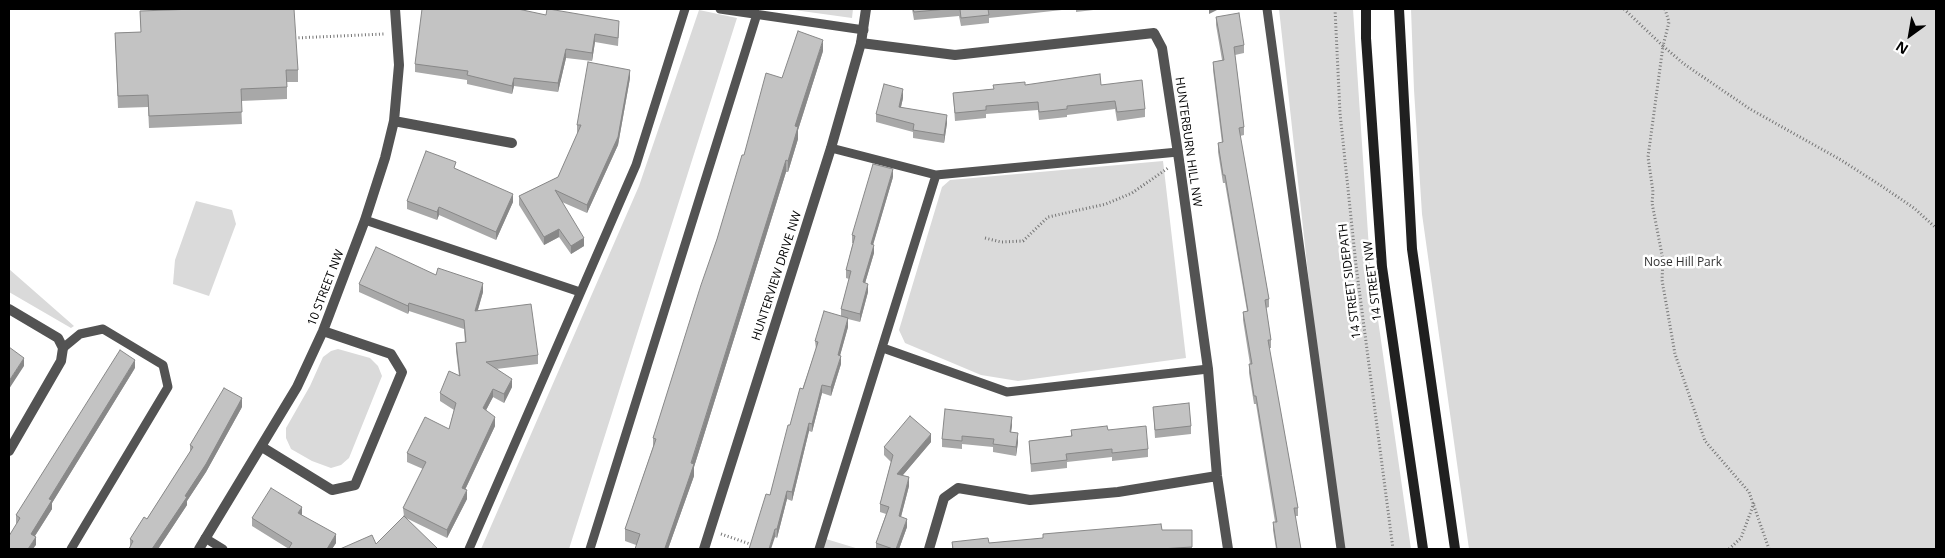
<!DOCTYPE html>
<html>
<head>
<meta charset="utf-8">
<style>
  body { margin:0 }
  #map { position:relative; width:1945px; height:558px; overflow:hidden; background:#fff; font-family:"Open Sans",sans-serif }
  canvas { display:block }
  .frame { position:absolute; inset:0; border:10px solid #000; pointer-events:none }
  .north { position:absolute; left:1885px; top:10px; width:50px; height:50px; -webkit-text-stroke:4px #fff; paint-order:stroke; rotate:212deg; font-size:14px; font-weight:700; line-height:20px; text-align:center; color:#000 }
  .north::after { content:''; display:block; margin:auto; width:18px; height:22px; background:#000; clip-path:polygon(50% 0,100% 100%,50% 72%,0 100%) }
</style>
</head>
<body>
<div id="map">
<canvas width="1945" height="558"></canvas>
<div class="frame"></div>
<div class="north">N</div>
</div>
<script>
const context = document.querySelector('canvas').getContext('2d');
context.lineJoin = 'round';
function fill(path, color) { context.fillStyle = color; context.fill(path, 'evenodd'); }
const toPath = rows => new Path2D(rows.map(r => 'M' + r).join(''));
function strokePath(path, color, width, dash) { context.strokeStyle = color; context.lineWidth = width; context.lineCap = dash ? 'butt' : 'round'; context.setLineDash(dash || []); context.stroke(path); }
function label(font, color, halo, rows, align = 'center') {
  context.font = font + ' "Open Sans",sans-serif'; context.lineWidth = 5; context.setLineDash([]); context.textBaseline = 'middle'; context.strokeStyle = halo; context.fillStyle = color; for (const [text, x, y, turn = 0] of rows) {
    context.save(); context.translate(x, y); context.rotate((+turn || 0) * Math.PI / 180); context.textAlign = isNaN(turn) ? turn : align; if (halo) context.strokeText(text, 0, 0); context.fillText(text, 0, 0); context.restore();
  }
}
fill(toPath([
  [787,9,853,9,852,18],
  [1279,9,1353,9,1370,264,1411,549,1343,549,1326,437],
  [1411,9,1936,9,1936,549,1469,549,1422,214,1414,90],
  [699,10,737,18,569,549,481,549,639,186],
  [1163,161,1186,358,1018,381,981,375,905,343,899,330,942,187,950,180],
  [196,201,232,210,236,224,209,296,173,284,175,260],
  [9,269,74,326,71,328,9,292],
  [338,349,370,358,378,366,382,376,349,458,341,465,331,468,312,461,291,449,286,438,286,428,310,386,323,357,331,351],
  [826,539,859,549,823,549]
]), '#dadada');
strokePath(toPath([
  [1335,9,1340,113,1356,265,1393,549],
  [1624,9,1663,46,1648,157,1653,192,1652,203,1663,260,1662,280,1675,354,1705,441,1749,492,1769,549],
  [1665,9,1669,22,1663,46,1684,64,1750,109,1841,160,1880,185,1914,208,1936,228],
  [295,38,384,34],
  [985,238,1001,242,1023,241,1048,217,1106,204,1132,193,1168,168],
  [721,534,753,545],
  [1729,549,1741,538,1754,503]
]), '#757575', 3, [1, 2.5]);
strokePath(toPath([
  [720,9,864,30],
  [1267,9,1341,549],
  [831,148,936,175,1178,152],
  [365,220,580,292],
  [63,348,80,334,103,329,163,365,168,387,71,549],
  [883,348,1007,392,1208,369],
  [205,538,223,549],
  [469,549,636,165,685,9],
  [590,549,757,14],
  [819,549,936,175]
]), '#535353', 9);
strokePath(toPath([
  [861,43,955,55,1154,33,1162,48,1179,160,1208,369,1217,476,1228,549],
  [394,121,512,143],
  [9,309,58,338,63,348,61,361,9,451],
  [262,447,332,490,355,485,402,372,391,354,323,331],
  [199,549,297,387,323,331,365,220,385,158,394,121,399,65,395,9],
  [929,549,944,498,958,488,1030,500,1118,492,1217,476]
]), '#535353', 10);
strokePath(toPath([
  [704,549,831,148,861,43,866,9]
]), '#535353', 10);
strokePath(toPath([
  [1366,9,1366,38,1382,267,1423,549],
  [1399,9,1412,249,1455,549]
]), '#202020', 10);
fill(toPath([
  [912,9,1071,9,989,18,989,23,961,26,959,16,914,20],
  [1076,9,1102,9,1076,12],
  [140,11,298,70,298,82,287,82,287,99,241,101,242,124,149,128,148,107,118,108,115,33,141,32],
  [546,15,619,29,618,46,595,42,592,61,566,58,558,92,514,86,512,94,467,84,467,80,415,72,415,64],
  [1216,17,1244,45,1244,53,1235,55,1244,127,1244,135,1240,136,1269,299,1269,307,1266,308,1271,340,1271,348,1269,348,1298,508,1298,516,1295,516,1301,549,1276,549,1273,530,1273,522,1275,522,1256,404,1254,404,1249,373,1249,364,1250,364,1243,320,1243,312,1247,311,1225,183,1223,183,1218,152,1218,143,1222,143,1213,70,1213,62,1222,60,1216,25],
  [823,51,798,130,798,139,788,172,786,172,694,467,694,476,668,549,636,545,625,541,625,529,653,447,653,438,744,155,782,78],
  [630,78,618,145,587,213,562,202,584,246,571,254,559,237,544,245,519,205,519,196,558,177,578,133,577,133,577,125],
  [1025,85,1101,85,1145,109,1145,117,1117,121,1115,109,1067,115,1067,117,1039,120,1038,110,986,114,986,118,955,121,953,93,993,89],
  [903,98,901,107,947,123,944,143,913,138,913,132,876,122,876,114],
  [456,169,513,202,496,240,439,215,437,220,407,209,407,201],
  [893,177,873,244,874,253,865,283,868,292,860,322,848,319,848,327,840,355,841,364,831,396,822,393,812,432,809,431,792,501,787,499,777,538,775,537,770,495,790,425,816,349,815,341,841,316,841,309,849,279,846,278,846,270,853,243,852,243,852,235],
  [436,275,483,292,478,310,538,355,538,364,496,369,512,387,504,403,493,397,486,410,495,426,465,490,467,499,447,538,406,518,376,544,404,516,403,508,423,469,407,462,407,453,449,429,454,410,440,401,440,393,459,376,456,351,456,343,465,342,464,329,409,311,408,314,359,292,359,284],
  [135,368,52,503,52,509,35,536,36,545,16,523,16,515],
  [242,407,206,472,187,501,187,505,158,549,129,549,130,547,130,539,147,519,190,452,190,445],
  [1153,407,1191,426,1191,434,1155,438],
  [1012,425,1011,432,1018,442,1016,456,993,452,993,447,962,444,962,449,942,447,942,439],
  [1071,430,1108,430,1148,449,1148,457,1112,461,1112,457,1067,462,1067,468,1031,472,1029,441,1071,436],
  [931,442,902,476,909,486,901,517,907,527,899,549,876,549,876,543,886,514,880,512,880,504,891,462,884,455,884,447],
  [302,515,336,543,332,549,289,549,252,526,252,518],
  [1162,530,1192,530,1192,549,952,549,952,542,989,543]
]), '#a8a8a8');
fill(toPath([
  [1209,9,1219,9,1209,14],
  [595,34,595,42,592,61,592,53],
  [823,40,823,51,798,130,798,139,788,172,788,161,795,126],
  [566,49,566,58,558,92,558,83],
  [630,70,630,78,618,145,587,213,587,205],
  [514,78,514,86,512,94,512,86],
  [903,89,903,98,899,115,899,107],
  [947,115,947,123,944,143,944,135],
  [786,160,786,172,694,467,694,476,668,549,665,548],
  [893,169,893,177,871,252,871,244],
  [513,194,513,202,496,240,496,232],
  [439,207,439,215,437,220,437,212],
  [559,229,559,237,544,245,544,237],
  [584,238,584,246,571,254,571,246],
  [874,245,874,253,863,290,863,282],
  [483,283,483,292,475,319,475,311],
  [868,284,868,292,860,322,860,314],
  [409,303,409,311,408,314,408,306],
  [848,318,848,327,838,363,838,355],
  [841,356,841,364,831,396,831,387],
  [24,358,24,366,9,389,9,381],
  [135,360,135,368,52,503,52,509,31,542,31,534,49,499],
  [512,379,512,387,504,403,504,394],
  [822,385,822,393,812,432,812,424],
  [493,389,493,397,483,416,483,408],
  [242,398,242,407,206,472,187,501,187,505,158,549,152,549,185,496],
  [495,417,495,426,462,496,462,488],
  [1012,417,1012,425,1010,440,1010,432],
  [809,423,809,431,792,501,792,492],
  [1018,433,1018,442,1016,456,1016,447],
  [931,434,931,442,897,482,897,474],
  [909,477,909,486,899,524,899,516],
  [467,490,467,499,447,538,447,530],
  [787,491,787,499,777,538,777,529],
  [302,507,302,516,298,513],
  [907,519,907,527,899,549,896,549],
  [775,529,775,537,771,549,769,549],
  [336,534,336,543,332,549,327,549],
  [36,537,36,545,33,549,28,549]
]), '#888');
const building = toPath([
  [195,9,294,9,298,70,286,70,287,87,241,89,242,112,149,116,148,95,118,96,115,33,141,32,140,11,195,9],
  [422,9,518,9,546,15,547,9,549,9,619,21,618,38,595,34,592,53,566,49,558,83,514,78,512,86,467,75,468,71,415,64,422,9],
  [913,9,947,9,914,12,913,9],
  [960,9,994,9,988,9,989,15,961,18,960,9],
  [1239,13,1244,45,1234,47,1244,127,1239,128,1269,299,1265,300,1271,340,1268,340,1298,508,1294,508,1301,549,1277,549,1273,522,1277,522,1256,396,1254,396,1249,364,1252,364,1243,312,1248,311,1225,175,1223,175,1218,143,1223,142,1213,62,1224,60,1216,17,1239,13],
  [798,31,823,40,795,126,798,127,788,161,786,160,691,463,694,464,665,548,668,549,635,549,640,534,625,529,656,439,653,438,701,285,717,239,742,155,744,155,766,73,782,78,798,31],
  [588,62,630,70,618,137,587,205,555,190,584,238,571,246,559,229,544,237,519,196,558,177,581,125,577,125,588,62],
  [1100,74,1101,85,1142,80,1145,109,1117,112,1115,101,1067,106,1067,109,1039,112,1038,102,986,106,986,110,955,113,953,93,994,89,993,85,1025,82,1025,85,1100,74],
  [884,84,903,89,899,107,947,115,944,135,913,130,914,124,876,114,884,84],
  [426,151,456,162,454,168,513,194,496,232,439,207,437,212,407,201,426,151],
  [873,164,893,169,871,244,874,245,863,282,868,284,860,314,841,309,851,271,846,270,855,236,852,235,873,164],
  [376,247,436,275,438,268,483,283,475,311,531,304,538,355,486,362,512,379,504,394,493,389,483,408,495,417,462,488,467,490,447,530,403,508,426,462,407,453,425,417,449,429,456,403,440,393,449,371,460,376,456,343,466,342,464,320,409,303,408,306,359,284,376,247],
  [824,311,848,318,838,355,841,356,831,387,822,385,812,424,809,423,792,492,787,491,777,529,775,529,769,549,749,549,766,494,770,495,788,425,790,425,800,388,803,389,818,342,815,341,824,311],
  [9,347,24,358,9,381,9,347],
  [120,350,135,360,49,499,52,500,31,534,36,537,28,549,9,549,9,536,20,518,16,515,120,350],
  [224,388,242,398,206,464,185,496,187,497,152,549,129,549,133,541,130,539,144,517,147,519,193,447,190,445,224,388],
  [1189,403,1191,426,1155,430,1153,407,1189,403],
  [945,409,1012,417,1010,432,1018,433,1016,447,993,444,994,439,962,436,962,441,942,439,945,409],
  [910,416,931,434,897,474,909,477,899,516,907,519,896,549,893,549,876,543,889,507,880,504,893,455,884,447,910,416],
  [1107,426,1108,430,1146,426,1148,449,1112,453,1112,449,1066,454,1067,460,1031,464,1029,441,1072,436,1071,430,1107,426],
  [271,488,302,507,298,513,336,534,327,549,290,549,289,548,292,543,252,518,271,488],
  [404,516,438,549,340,549,372,535,376,544,404,516],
  [1161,524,1162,530,1192,530,1192,547,1160,549,953,549,952,542,988,538,989,543,1043,538,1043,534,1161,524]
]);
fill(building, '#c3c3c3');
strokePath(building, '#888', 1);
label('12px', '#000', '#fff', [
  ["HUNTERBURN HILL NW",1188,142,82],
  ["HUNTERVIEW DRIVE NW",777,276,-72],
  ["14 STREET SIDEPATH",1350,281,-97],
  ["14 STREET NW",1373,281,-97],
  ["10 STREET NW",326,288,-69]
]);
label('12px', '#313131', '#fff', [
  ["Nose Hill Park",1683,263]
]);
</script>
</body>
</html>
